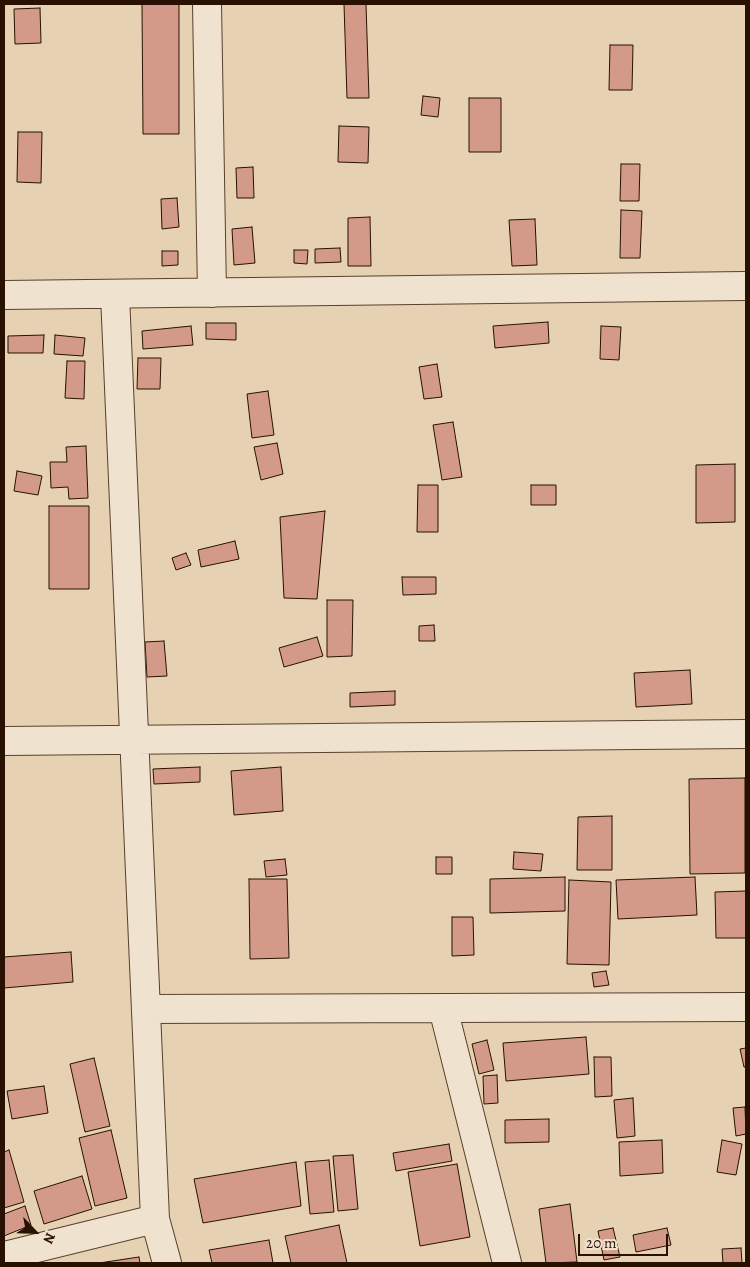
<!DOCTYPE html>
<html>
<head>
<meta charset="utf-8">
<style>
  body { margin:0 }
  #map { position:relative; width:750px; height:1267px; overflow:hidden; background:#e6d2b3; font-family:Alegreya,serif }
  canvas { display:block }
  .frame { position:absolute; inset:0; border:5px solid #281100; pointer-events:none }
  .north { position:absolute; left:10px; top:1207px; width:50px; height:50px; -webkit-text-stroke:4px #efe2ce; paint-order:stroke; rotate:114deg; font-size:14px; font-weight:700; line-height:20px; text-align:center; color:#281100 }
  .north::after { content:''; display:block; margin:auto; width:18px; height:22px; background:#281100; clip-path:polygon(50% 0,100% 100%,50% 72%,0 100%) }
  .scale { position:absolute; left:578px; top:1234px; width:90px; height:22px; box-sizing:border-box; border:2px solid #281100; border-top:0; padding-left:6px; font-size:15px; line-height:18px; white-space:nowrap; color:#281100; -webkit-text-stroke:4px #efe2ce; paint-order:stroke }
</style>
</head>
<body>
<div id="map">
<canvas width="750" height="1267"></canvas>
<div class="frame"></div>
<div class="north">N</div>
<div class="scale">20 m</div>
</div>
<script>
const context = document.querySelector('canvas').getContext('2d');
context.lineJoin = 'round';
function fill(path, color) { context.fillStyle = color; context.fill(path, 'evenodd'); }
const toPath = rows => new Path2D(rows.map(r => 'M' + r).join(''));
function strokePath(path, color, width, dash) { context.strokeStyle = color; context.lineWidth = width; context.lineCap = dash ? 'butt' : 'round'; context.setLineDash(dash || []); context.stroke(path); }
const building = toPath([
  [142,4,179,4,179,134,143,134,142,4],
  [344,4,366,4,369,98,347,98,344,4],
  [40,8,41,43,15,44,14,9,40,8],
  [610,45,633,45,632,90,609,90,610,45],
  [423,96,440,98,438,117,421,115,423,96],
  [469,98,501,98,501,152,469,152,469,98],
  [339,126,369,127,368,163,338,162,339,126],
  [18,132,42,132,41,183,17,182,18,132],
  [621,164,640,164,639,201,620,201,621,164],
  [253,167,254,198,237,198,236,168,253,167],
  [177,198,179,227,162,229,161,199,177,198],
  [621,210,642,211,640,258,620,258,621,210],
  [370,217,371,266,348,266,348,218,370,217],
  [535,219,537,265,512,266,509,220,535,219],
  [252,227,255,263,234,265,232,229,252,227],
  [340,248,341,262,315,263,315,249,340,248],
  [294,250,308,250,307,264,294,263,294,250],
  [162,251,178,251,178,265,162,266,162,251],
  [548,322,549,343,495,348,493,326,548,322],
  [206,323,236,323,236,340,206,339,206,323],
  [191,326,193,345,143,349,142,331,191,326],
  [601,326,621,327,619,360,600,359,601,326],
  [44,335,43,353,8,353,8,336,44,335],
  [55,335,85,338,83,356,54,354,55,335],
  [138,358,161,358,160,389,137,389,138,358],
  [67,361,85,361,84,399,65,398,67,361],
  [437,364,442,397,424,399,419,367,437,364],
  [268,391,274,435,252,438,247,394,268,391],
  [453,422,462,477,442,480,433,425,453,422],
  [277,443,283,474,261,480,254,447,277,443],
  [86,446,88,498,69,499,68,487,51,488,50,462,67,462,66,447,86,446],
  [735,464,735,522,696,523,696,465,735,464],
  [17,471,42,476,38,495,14,491,17,471],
  [418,485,438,485,438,532,417,532,418,485],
  [531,485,556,485,556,505,531,505,531,485],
  [49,506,89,506,89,589,49,589,49,506],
  [325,511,317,599,284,598,280,517,325,511],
  [235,541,239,559,201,567,198,550,235,541],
  [186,553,191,565,176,570,172,558,186,553],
  [402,577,436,577,436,594,403,595,402,577],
  [327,600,353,600,352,656,327,657,327,600],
  [434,625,435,641,419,641,419,626,434,625],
  [317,637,323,656,284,667,279,648,317,637],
  [164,641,167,676,147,677,145,642,164,641],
  [690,670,692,704,636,707,634,673,690,670],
  [395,691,395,705,350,707,350,693,395,691],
  [200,767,200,782,154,784,153,769,200,767],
  [281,767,283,811,234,815,231,771,281,767],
  [745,778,745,873,690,874,689,779,745,778],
  [612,816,612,870,577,870,578,817,612,816],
  [514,852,543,854,541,871,513,869,514,852],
  [436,857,452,857,452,874,436,874,436,857],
  [285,859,287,875,266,877,264,861,285,859],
  [565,877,565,911,490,913,490,879,565,877],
  [695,877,697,915,618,919,616,880,695,877],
  [249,879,287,879,289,958,250,959,249,879],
  [569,880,611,882,609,965,567,964,569,880],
  [746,891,746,938,716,938,715,892,746,891],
  [452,917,473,917,474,955,452,956,452,917],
  [71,952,73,982,4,988,4,957,71,952],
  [606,971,609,985,594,987,592,973,606,971],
  [586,1037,589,1074,506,1081,503,1043,586,1037],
  [487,1040,494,1070,479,1074,472,1044,487,1040],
  [746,1048,746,1067,744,1067,740,1049,746,1048],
  [594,1057,611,1057,612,1096,595,1097,594,1057],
  [94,1058,110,1126,85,1132,70,1064,94,1058],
  [497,1075,498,1103,484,1104,483,1076,497,1075],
  [44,1086,48,1113,12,1119,7,1091,44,1086],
  [633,1098,635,1136,617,1138,614,1100,633,1098],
  [745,1107,746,1134,736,1136,733,1108,745,1107],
  [549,1119,549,1142,505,1143,505,1120,549,1119],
  [111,1130,127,1198,95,1206,79,1138,111,1130],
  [662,1140,663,1173,620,1176,619,1142,662,1140],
  [722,1140,742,1144,736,1175,717,1172,722,1140],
  [449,1144,452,1161,396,1171,393,1153,449,1144],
  [9,1150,24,1202,4,1208,4,1152,9,1150],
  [353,1155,358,1209,338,1211,333,1156,353,1155],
  [329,1160,334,1212,310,1214,305,1162,329,1160],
  [296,1162,301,1206,203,1223,194,1179,296,1162],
  [457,1164,470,1237,420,1246,408,1172,457,1164],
  [82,1176,92,1209,44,1224,34,1191,82,1176],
  [570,1204,577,1262,546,1263,539,1209,570,1204],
  [25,1206,31,1225,4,1236,4,1214,25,1206],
  [339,1225,347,1263,291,1263,285,1236,339,1225],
  [613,1228,620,1257,604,1260,598,1231,613,1228],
  [667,1228,671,1245,636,1252,633,1235,667,1228],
  [269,1240,273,1263,212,1263,209,1250,269,1240],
  [741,1248,742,1263,723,1263,722,1249,741,1248],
  [139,1257,140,1263,99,1263,139,1257]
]);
fill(building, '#d39a8a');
strokePath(building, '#281100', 1);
const street = toPath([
  [207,4,212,293],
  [4,295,746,286],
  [115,295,155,1219,167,1263],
  [4,741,746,734],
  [443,1008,507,1263],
  [146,1009,746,1007],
  [4,1256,155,1219]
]);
strokePath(street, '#58412d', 30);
strokePath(street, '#efe2ce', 28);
</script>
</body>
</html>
